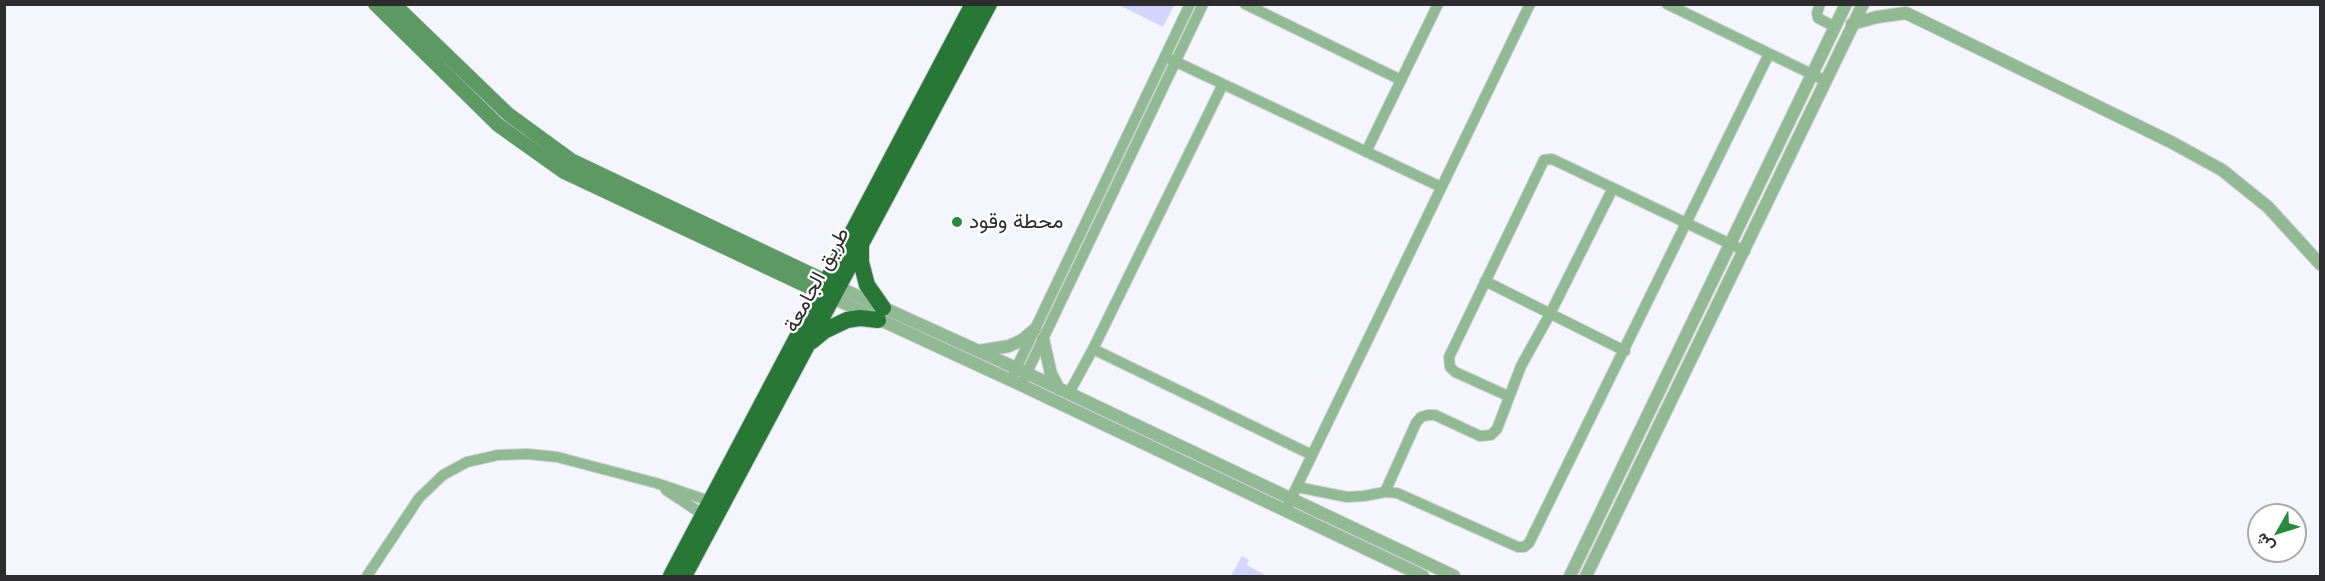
<!DOCTYPE html>
<html>
<head>
<meta charset="utf-8">
<style>
  body { margin:0 }
  #map { position:relative; width:2325px; height:581px; overflow:hidden; background:#f5f5fd; font-family:"PT Sans",Vazirmatn,sans-serif }
  canvas { display:block }
  .frame { position:absolute; inset:0; border:6px solid #2d2d30; pointer-events:none }
  .north { position:absolute; left:2247px; top:503px; width:60px; height:60px; box-sizing:border-box; background:#fff; border:2px solid #ababac; border-radius:50%; rotate:231deg; font-size:16px; font-weight:700; line-height:24px; text-align:center; color:#2d2d30 }
  .north::after { content:''; display:block; margin:auto; width:21px; height:27px; background:#29893c; clip-path:polygon(50% 0,100% 100%,50% 72%,0 100%) }
</style>
</head>
<body>
<div id="map">
<canvas width="2325" height="581"></canvas>
<div class="frame"></div>
<div class="north">ش</div>
</div>
<script>
const context = document.querySelector('canvas').getContext('2d');
context.lineJoin = 'round';
function fill(path, color) { context.fillStyle = color; context.fill(path, 'evenodd'); }
const toPath = rows => new Path2D(rows.map(r => 'M' + r).join(''));
function strokePath(path, color, width, dash) { context.strokeStyle = color; context.lineWidth = width; context.lineCap = dash ? 'butt' : 'round'; context.setLineDash(dash || []); context.stroke(path); }
function label(font, color, halo, rows, align = 'center') {
  context.font = font + ' "PT Sans",Vazirmatn,sans-serif'; context.lineWidth = 4.5; context.setLineDash([]); context.textBaseline = 'middle'; context.strokeStyle = halo; context.fillStyle = color; for (const [text, x, y, turn = 0] of rows) {
    context.save(); context.translate(x, y); context.rotate((+turn || 0) * Math.PI / 180); context.textAlign = isNaN(turn) ? turn : align; if (halo) context.strokeText(text, 0, 0); context.fillText(text, 0, 0); context.restore();
  }
}
fill(toPath([
  [1119,5,1174,5,1163,27],
  [1242,556,1249,560,1247,565,1267,576,1231,576]
]), '#d4d5fd');
const minor = toPath([
  [1245,4,1401,80],
  [1667,4,1826,81],
  [1820,4,1817,13,1818,18,1835,27],
  [1170,59,1441,187],
  [1366,152,1438,4],
  [1485,281,1625,351],
  [1093,349,1312,455],
  [1013,375,1190,4],
  [1021,385,1203,4],
  [1069,393,1093,349,1223,84],
  [1508,396,1455,372,1450,367,1449,357,1544,160,1552,159,1745,251],
  [1297,487,1347,497,1364,496,1385,492,1397,493,1518,547,1524,547,1529,543,1769,54],
  [666,490,708,518],
  [1385,492,1416,423,1421,417,1428,415,1435,415,1480,436,1491,435,1497,429,1521,366,1550,314,1613,188],
  [1285,511,1530,4],
  [367,576,419,498,443,475,467,462,498,455,528,454,557,457,656,483,715,503]
]);
const tertiary = toPath([
  [1852,24,1877,17,1906,13,2171,142,2222,170,2268,207,2320,264],
  [838,287,1016,368,1454,576],
  [833,298,1021,385,1423,576],
  [1043,339,1051,374,1059,389],
  [979,351,1009,346,1022,340,1035,329],
  [1570,576,1846,4],
  [1586,576,1863,4]
]);
const secondary = toPath([
  [375,4,498,125,564,172,830,297],
  [394,4,508,114,571,160,834,285]
]);
const trunk = toPath([
  [861,245,861,262,867,285,883,308],
  [812,341,824,331,847,320,860,318,878,320],
  [671,576,973,4],
  [684,576,989,4]
]);
strokePath(minor, '#d1d1d8', 12);
strokePath(tertiary, '#d1d1d8', 14);
strokePath(secondary, '#d1d1d8', 15);
strokePath(trunk, '#d1d1d8', 18);
strokePath(minor, '#91b994', 10);
strokePath(tertiary, '#91b994', 12);
strokePath(secondary, '#5d9a63', 14);
strokePath(trunk, '#287737', 16);
for (const [x, y, r, color] of [
  [957,222,6,"#29893c"]
]) { const dot = new Path2D(); dot.arc(x, y, r, 0, 2 * Math.PI); context.fillStyle = color; context.fill(dot); strokePath(dot, '#fff', 2); }
label('21px', '#2d2d30', '#fff', [
  ["محطة وقود",969,222]
], 'left');
label('21px', '#2d2d30', '#fff', [
  ["طريق الجامعة",817,280,-62]
]);
</script>
</body>
</html>
